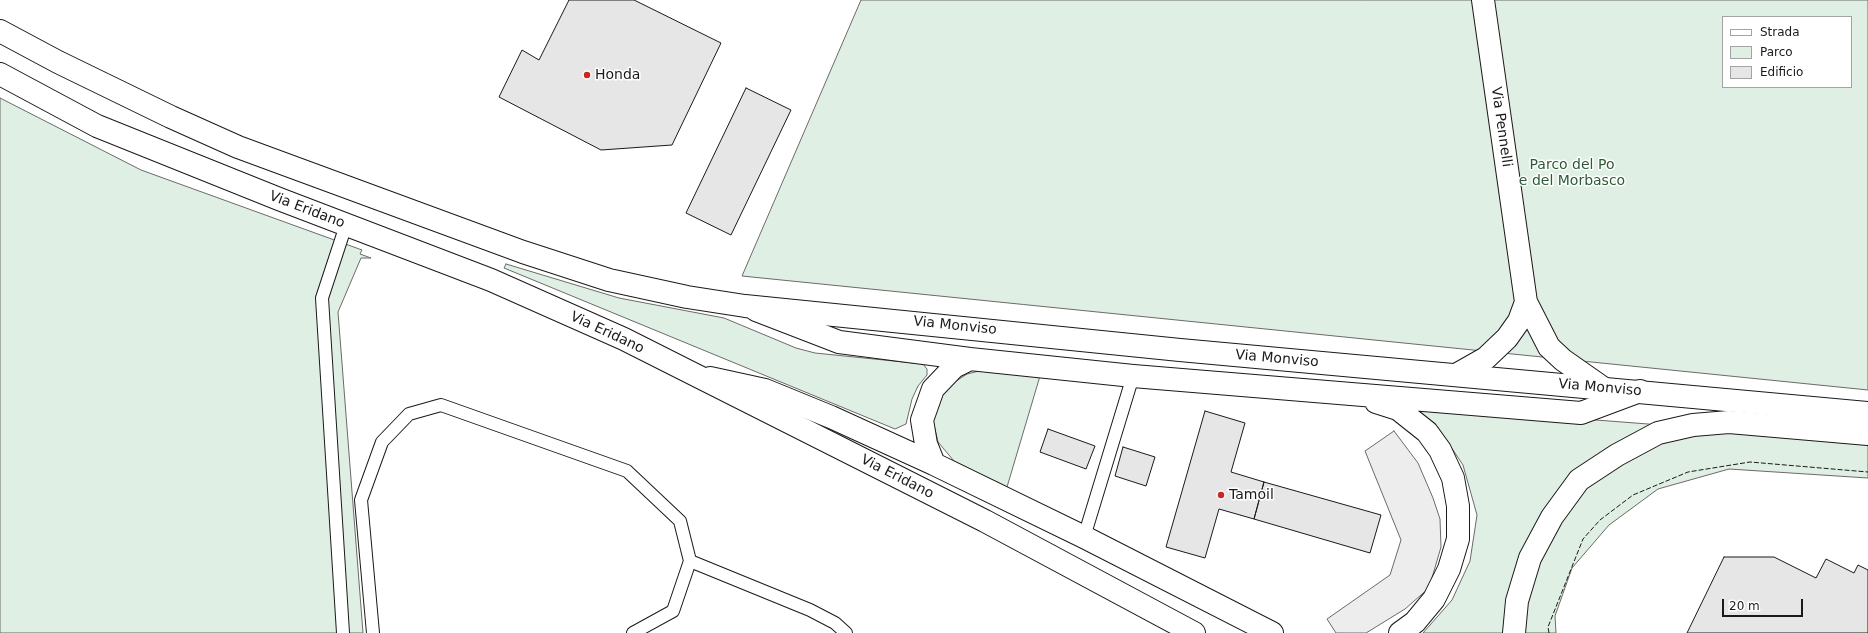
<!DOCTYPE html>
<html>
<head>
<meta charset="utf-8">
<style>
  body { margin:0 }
  #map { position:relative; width:1868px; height:633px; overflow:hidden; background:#fff; font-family:"DejaVu Sans",sans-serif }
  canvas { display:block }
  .legend { position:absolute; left:1722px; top:16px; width:130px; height:72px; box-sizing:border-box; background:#fff; border:1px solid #a3a3a3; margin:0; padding:5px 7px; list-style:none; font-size:12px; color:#1a1a1a }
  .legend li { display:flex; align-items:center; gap:8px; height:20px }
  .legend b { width:20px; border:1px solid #a3a3a3 }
  .scale { position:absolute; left:1722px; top:599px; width:81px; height:18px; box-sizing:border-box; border:2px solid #1a1a1a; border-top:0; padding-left:5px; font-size:12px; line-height:14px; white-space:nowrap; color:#1a1a1a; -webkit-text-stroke:3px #fff; paint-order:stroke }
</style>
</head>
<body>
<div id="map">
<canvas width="1868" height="633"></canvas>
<ul class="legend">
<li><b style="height:5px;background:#fff"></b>Strada</li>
<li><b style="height:11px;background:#e0efe3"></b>Parco</li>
<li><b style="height:11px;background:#e6e6e6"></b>Edificio</li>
</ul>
<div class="scale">20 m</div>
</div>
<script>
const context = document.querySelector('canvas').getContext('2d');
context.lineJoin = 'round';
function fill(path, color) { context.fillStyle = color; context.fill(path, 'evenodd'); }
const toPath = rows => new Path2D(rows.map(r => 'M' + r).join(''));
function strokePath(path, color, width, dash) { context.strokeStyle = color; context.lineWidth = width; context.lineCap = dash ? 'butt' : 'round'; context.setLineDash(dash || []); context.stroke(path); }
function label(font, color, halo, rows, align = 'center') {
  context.font = font + ' "DejaVu Sans",sans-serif'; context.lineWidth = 3; context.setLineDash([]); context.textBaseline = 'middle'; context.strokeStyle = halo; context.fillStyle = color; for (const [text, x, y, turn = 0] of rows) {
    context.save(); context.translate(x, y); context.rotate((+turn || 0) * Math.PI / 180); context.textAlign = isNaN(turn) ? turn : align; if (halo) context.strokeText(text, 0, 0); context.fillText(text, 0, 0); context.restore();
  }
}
const green = toPath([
  [861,0,1868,0,1868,390,742,276,861,0],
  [1723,17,1851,17,1851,87,1723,87,1723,17],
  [0,98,141,170,362,250,360,254,371,258,361,258,338,312,363,633,0,633,0,98],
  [506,264,619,298,724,318,796,348,815,353,923,364,927,369,927,375,918,386,912,399,906,424,895,429,504,268,506,264],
  [983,370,1040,376,1007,487,954,461,938,442,933,421,937,402,950,385,967,374,983,370],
  [1402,405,1868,441,1868,478,1729,469,1658,489,1609,525,1572,568,1555,616,1556,633,1423,633,1452,600,1470,561,1477,515,1463,465,1437,426,1402,405]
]);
fill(green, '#e0efe3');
strokePath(green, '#6a6a6a', 1);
const parking = toPath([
  [1394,431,1418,463,1433,498,1440,519,1441,547,1429,588,1405,609,1366,633,1336,633,1327,619,1390,575,1401,540,1365,451,1394,431]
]);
fill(parking, '#ededed');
strokePath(parking, '#6a6a6a', 1);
const building = toPath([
  [569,0,634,0,721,43,672,145,601,150,499,97,522,50,539,60,569,0],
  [746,88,791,110,731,235,686,213,746,88],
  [1205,411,1245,423,1231,472,1264,482,1254,519,1219,509,1205,558,1166,547,1205,411],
  [1048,429,1095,446,1086,469,1040,452,1048,429],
  [1123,447,1155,457,1146,486,1115,476,1123,447],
  [1264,482,1381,515,1370,553,1254,519,1264,482],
  [1724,557,1774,557,1816,578,1826,559,1854,573,1858,565,1868,570,1868,633,1687,633,1724,557]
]);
fill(building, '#e6e6e6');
strokePath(building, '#1a1a1a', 1);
const lane = toPath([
  [1084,537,1133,376],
  [690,561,810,610,835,623,846,633],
  [343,633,322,298,346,225],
  [373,633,361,500,382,442,409,414,441,405,627,471,680,521,690,561,673,611,633,633]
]);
const street = toPath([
  [1483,0,1526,302,1549,347,1563,360,1603,388],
  [756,310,839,342,970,359],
  [1456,375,1486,358,1507,338,1519,321,1526,302],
  [710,378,765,390,831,417,934,464],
  [1376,402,1398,409,1427,432,1440,450,1453,478,1458,506,1458,539,1449,569,1434,599,1415,622,1400,633],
  [1272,633,1084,537,934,464,926,444,922,420,933,389,954,367,970,359,1133,376,1581,413,1640,391],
  [1514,633,1517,601,1530,558,1552,517,1579,480,1617,455,1658,433,1693,425,1729,422,1868,434]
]);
const primary = toPath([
  [0,31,58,62,171,117,238,147,523,252,609,280,687,297,745,306,1180,350,1868,413],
  [0,74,97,126,279,199,491,280,624,339,985,521,1194,633]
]);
strokePath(lane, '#1a1a1a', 14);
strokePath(street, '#1a1a1a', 24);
strokePath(primary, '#1a1a1a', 24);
strokePath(lane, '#fff', 12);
strokePath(street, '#fff', 22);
strokePath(primary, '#fff', 22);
strokePath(toPath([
  [1549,633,1548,627,1583,539,1600,520,1633,495,1688,472,1750,462,1868,472]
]), '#1a1a1a', 1, [5, 2]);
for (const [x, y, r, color] of [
  [587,75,4,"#c62828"],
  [1221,495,4,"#c62828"]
]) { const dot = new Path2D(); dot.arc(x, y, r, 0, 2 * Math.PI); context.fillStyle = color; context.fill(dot); strokePath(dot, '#fff', 1.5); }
label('14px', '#1a1a1a', '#fff', [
  ["Honda",595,75],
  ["Tamoil",1229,495]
], 'left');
label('14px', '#1a1a1a', '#fff', [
  ["Via Pennelli",1501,127,82],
  ["Via Eridano",307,210,21],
  ["Via Monviso",955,326,6],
  ["Via Eridano",607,333,25],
  ["Via Monviso",1277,359,5],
  ["Via Monviso",1600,388,5],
  ["Via Eridano",897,477,27]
]);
label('14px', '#2b5a34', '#fff', [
  ["Parco del Po",1572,165],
  ["e del Morbasco",1572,181]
]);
</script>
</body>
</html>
